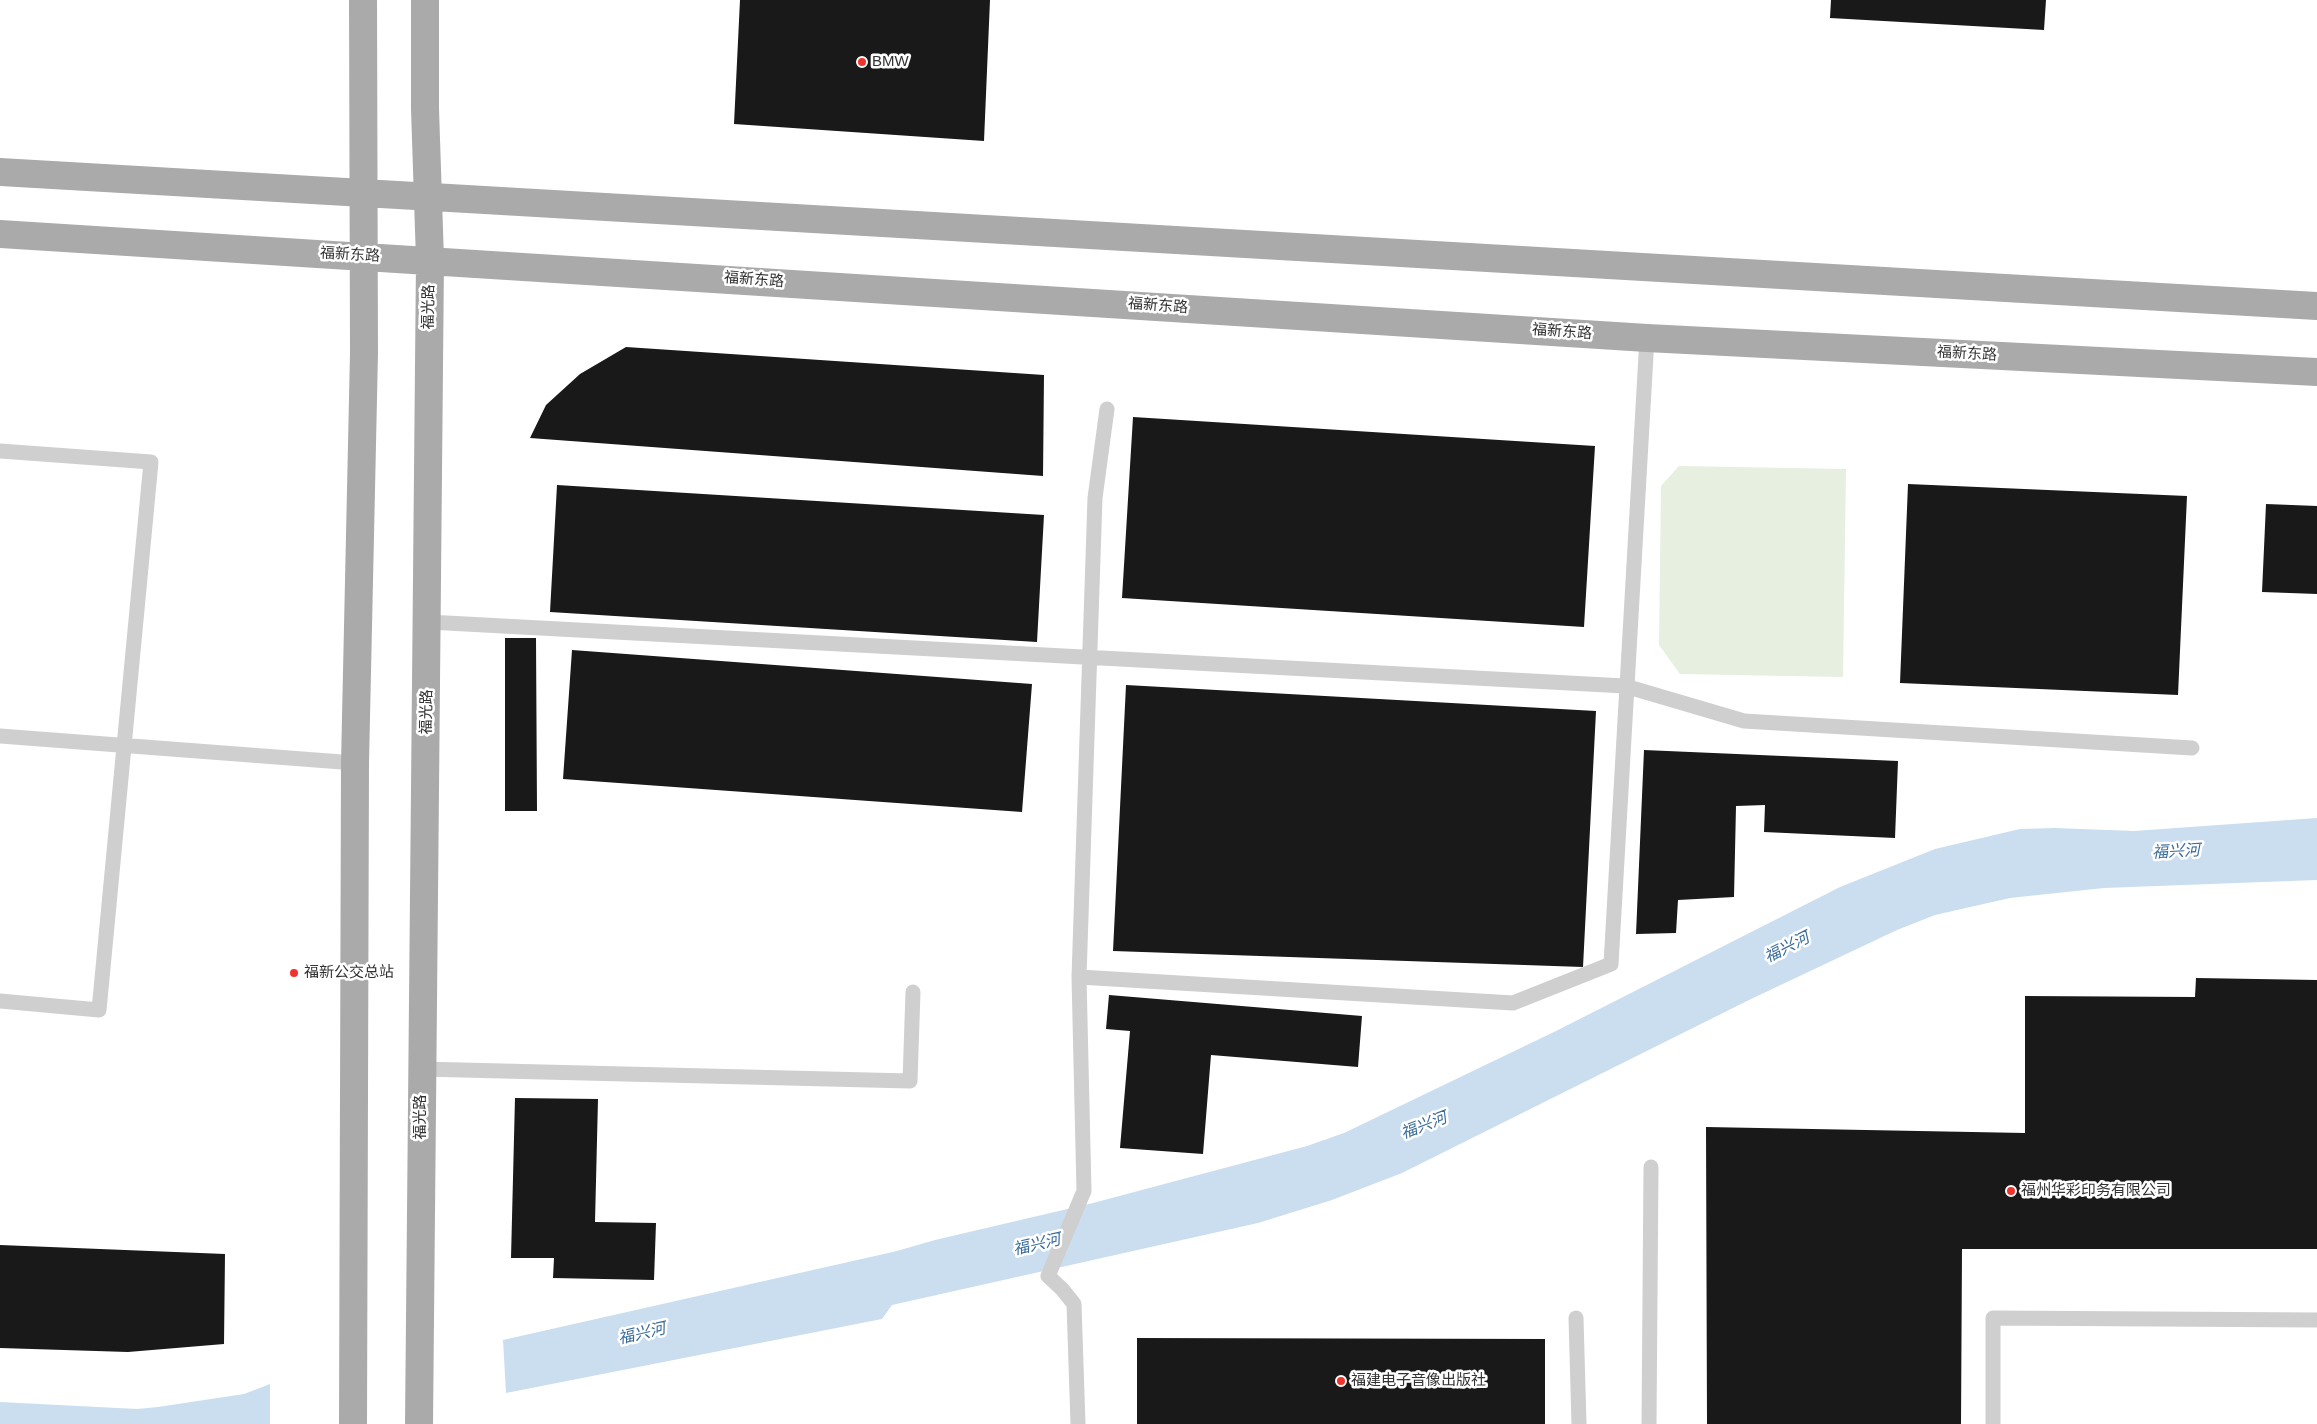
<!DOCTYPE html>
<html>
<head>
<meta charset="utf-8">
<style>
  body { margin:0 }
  canvas { display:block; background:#fff }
</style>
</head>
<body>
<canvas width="2317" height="1424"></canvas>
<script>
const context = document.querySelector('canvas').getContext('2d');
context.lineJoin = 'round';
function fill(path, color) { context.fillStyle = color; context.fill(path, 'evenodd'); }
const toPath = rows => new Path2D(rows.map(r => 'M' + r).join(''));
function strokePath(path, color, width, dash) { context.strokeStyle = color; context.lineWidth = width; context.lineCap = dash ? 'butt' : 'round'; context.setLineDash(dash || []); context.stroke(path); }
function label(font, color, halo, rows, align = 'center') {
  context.font = font + ' Arial,"Noto Sans SC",sans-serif'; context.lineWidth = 5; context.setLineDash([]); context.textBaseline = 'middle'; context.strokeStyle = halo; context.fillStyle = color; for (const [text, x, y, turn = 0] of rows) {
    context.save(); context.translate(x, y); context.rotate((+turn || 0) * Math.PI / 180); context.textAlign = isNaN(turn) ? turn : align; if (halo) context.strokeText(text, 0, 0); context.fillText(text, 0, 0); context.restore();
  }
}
fill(toPath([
  [1679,466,1846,469,1843,677,1680,674,1659,645,1661,486]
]), '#e6efe0');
fill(toPath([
  [2317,818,2317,880,2104,888,2010,898,1935,915,1897,930,1749,1000,1402,1173,1332,1200,1258,1223,892,1305,882,1319,506,1393,503,1340,897,1251,935,1240,1093,1203,1307,1146,1344,1133,1556,1031,1840,887,1935,849,2020,829,2055,828,2134,831],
  [270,1384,270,1424,0,1424,0,1402,137,1409,158,1407,244,1394]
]), '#cbdeef');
fill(toPath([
  [740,0,990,0,984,141,734,124],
  [1831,0,2046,0,2044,30,1830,18],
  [626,347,1044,375,1043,476,530,438,546,405,580,374],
  [1133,417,1595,446,1584,627,1122,598],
  [1908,484,2187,496,2178,695,1900,683],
  [557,485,1044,515,1037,642,550,612],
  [2266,504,2317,506,2317,594,2262,592],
  [505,638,536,638,537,811,505,811],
  [572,650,1032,684,1022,812,563,779],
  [1126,685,1596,711,1583,967,1113,951],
  [1644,750,1898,761,1895,838,1764,832,1765,805,1736,806,1734,897,1678,900,1676,933,1636,934],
  [2196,978,2317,980,2317,1249,1962,1249,1961,1424,1707,1424,1706,1127,2025,1133,2025,996,2195,997],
  [1109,995,1362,1016,1358,1067,1211,1055,1203,1154,1120,1148,1130,1031,1106,1029],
  [515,1098,598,1099,595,1222,656,1223,654,1280,553,1278,554,1258,511,1258],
  [0,1245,225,1254,224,1344,128,1352,0,1348],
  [1137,1338,1545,1339,1545,1424,1137,1424]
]), '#191919');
strokePath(toPath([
  [0,451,151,462,99,1010,0,1001],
  [428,622,1625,686,1744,721,2192,748],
  [0,736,355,763],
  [1079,977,1513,1003,1611,964,1647,338],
  [421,1069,910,1081,913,992],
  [1576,1318,1579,1424],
  [1078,1424,1074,1304,1062,1289,1048,1276,1084,1191,1079,977,1095,498,1107,409],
  [1649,1424,1651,1167],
  [1993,1424,1993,1318,2317,1320]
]), '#cfcfcf', 15);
strokePath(toPath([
  [0,172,2317,306],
  [0,234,1647,338,2317,372],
  [353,1424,355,763,364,353,363,0],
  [419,1424,430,260,425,109,425,0]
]), '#aaa', 28);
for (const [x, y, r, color] of [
  [862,62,5,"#f0332d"],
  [294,973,5,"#f0332d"],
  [2011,1191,5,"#f0332d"],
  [1341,1381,5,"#f0332d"]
]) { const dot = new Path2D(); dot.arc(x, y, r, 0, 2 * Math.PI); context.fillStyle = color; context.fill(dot); strokePath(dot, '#fff', 2); }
label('15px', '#323232', '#fff', [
  ["BMW",872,62],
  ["福新公交总站",304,973],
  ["福州华彩印务有限公司",2021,1191],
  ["福建电子音像出版社",1351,1381]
], 'left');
label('15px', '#323232', '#fff', [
  ["福新东路",350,255,3],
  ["福新东路",754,280,4],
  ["福新东路",1158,306,4],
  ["福光路",429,307,-89],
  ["福新东路",1562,332,4],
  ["福新东路",1967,354,3],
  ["福光路",427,712,-89],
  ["福光路",421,1117,-90]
]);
label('italic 16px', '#396b9b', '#fff', [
  ["福兴河",2176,852,-3],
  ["福兴河",1787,948,-27],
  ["福兴河",1424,1126,-21],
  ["福兴河",1037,1245,-13],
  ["福兴河",642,1334,-13]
]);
</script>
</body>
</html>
